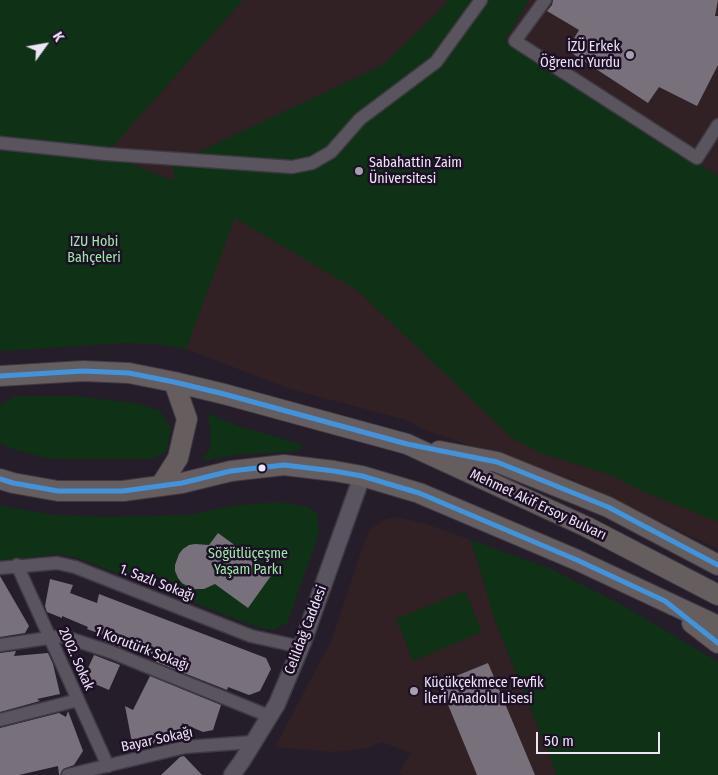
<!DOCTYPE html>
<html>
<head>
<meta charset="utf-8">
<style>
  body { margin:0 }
  #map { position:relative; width:718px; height:775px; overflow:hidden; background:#251e2a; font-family:"Fira Sans Condensed",sans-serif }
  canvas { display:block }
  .north { position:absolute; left:20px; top:20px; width:50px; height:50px; -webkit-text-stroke:4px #1c0f26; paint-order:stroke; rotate:58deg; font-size:14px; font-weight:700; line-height:20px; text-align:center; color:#ede5f5 }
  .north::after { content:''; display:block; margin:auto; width:18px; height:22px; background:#ede5f5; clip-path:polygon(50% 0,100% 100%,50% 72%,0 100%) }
  .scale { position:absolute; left:536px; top:732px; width:124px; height:22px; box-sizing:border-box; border:2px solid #ede5f5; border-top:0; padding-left:6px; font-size:15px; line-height:18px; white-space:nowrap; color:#ede5f5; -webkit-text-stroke:4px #1c0f26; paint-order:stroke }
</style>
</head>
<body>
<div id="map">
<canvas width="718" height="775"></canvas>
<div class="north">K</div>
<div class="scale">50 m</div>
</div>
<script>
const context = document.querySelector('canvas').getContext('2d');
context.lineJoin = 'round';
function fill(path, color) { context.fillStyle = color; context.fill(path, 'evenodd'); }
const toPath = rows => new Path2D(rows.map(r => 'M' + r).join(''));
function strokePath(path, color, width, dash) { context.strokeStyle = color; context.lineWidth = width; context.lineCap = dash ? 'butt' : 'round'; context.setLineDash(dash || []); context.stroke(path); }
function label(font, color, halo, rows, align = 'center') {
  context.font = font + ' "Fira Sans Condensed",sans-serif'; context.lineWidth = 5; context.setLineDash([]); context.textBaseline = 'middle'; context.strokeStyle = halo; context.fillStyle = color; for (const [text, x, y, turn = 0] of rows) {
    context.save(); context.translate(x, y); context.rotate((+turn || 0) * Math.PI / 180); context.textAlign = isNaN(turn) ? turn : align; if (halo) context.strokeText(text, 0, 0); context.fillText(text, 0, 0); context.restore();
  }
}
fill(toPath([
  [0,0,718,0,718,549,571,479,424,430,406,420,290,389,186,349,156,344,124,343,0,351],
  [398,517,426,524,471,540,496,623,557,775,402,775,399,772,411,753,382,742,366,748,335,752,275,747,332,639,364,543,370,529,384,520]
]), '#312024');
fill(toPath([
  [0,0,243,0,106,154,174,181,173,164,383,65,440,10,448,0,529,0,505,40,718,176,718,522,640,490,608,474,540,453,512,438,357,290,235,218,186,349,156,344,124,343,0,351],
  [16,396,76,396,140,404,160,411,171,428,166,452,152,459,49,459,9,448,0,443,0,405],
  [207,413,240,427,288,440,303,445,300,451,233,455,201,461,210,449,211,431],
  [278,502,308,507,317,513,319,534,287,623,273,630,257,627,78,558,57,554,0,561,0,505,7,507,55,515,107,517,189,515,232,506],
  [471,540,551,569,624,606,718,662,718,775,557,775,496,623],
  [465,591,482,632,413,661,396,619]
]), '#0f3116');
fill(toPath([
  [553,0,718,0,715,16,718,16,718,65,697,106,659,87,648,103,567,50,579,30,547,11,552,5],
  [218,533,273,573,248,608,215,584,204,589,192,589,182,583,178,578,175,571,175,565,179,554,183,549,189,545,195,544,209,545],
  [0,576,29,626,25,633,0,637],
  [50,579,73,585,70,593,97,603,99,594,266,658,271,669,260,691,249,695,228,687,227,690,156,662,158,658,129,646,127,650,101,640,103,635,87,629,88,627,62,616,62,618,47,612,45,606],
  [16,651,14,656,48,653,53,664,60,694,37,699,40,701,0,712,0,653],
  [94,655,120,665,109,690,83,679],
  [488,663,535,775,477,775,439,683],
  [150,676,221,705,213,730,203,732,182,723,184,737,133,748,125,706,133,710],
  [68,711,83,751,74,765,63,769,60,775,59,775,58,766,19,775,0,775,0,728,59,713,66,717],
  [184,756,202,775,161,775,180,757]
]), '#78717c');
const minor = toPath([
  [545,0,515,41,697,158,718,125],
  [0,143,106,154,292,167,312,163,331,152,360,119,436,62,481,0],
  [17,565,108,766],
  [0,568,57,563,75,567,251,636,301,647],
  [0,645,62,636,111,652,269,716],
  [0,720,78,700],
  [68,775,185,747,253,742]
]);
const tertiary = toPath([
  [232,775,242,761,277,704,303,642,362,476]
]);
const primary = toPath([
  [0,376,83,371,129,373,174,382,224,394,407,444,587,527,718,595],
  [439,451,497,462,608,507,718,565],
  [0,479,13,483,58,491,123,491,182,483,231,471,284,465,334,471,362,476,419,493,577,560,718,626],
  [161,485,178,458,187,419,174,382],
  [692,623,718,643]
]);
strokePath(minor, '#3e3943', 15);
strokePath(tertiary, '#3e3943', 19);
strokePath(primary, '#3e3943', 22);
strokePath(minor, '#59545e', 12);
strokePath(tertiary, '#59545e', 16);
strokePath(primary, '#665d5e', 20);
strokePath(toPath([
  [0,376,83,371,129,373,174,382,224,394,407,444,497,462,608,507,718,565],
  [0,479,13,483,58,491,123,491,182,483,231,471,284,465,334,471,362,476,419,493,577,560,665,601,718,643]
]), '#4094de', 5);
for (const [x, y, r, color] of [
  [630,55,5,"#a79fae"],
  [359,171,5,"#a79fae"],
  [262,468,4.5,"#ede5f5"],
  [414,691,5,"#a79fae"]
]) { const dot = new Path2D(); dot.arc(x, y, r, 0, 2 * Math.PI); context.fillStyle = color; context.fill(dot); strokePath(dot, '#1c0f26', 2); }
label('14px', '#ede5f5', '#1c0f26', [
  ["İZÜ Erkek",620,47,"right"],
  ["Öğrenci Yurdu",620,63,"right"],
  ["Sabahattin Zaim",369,163],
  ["Üniversitesi",369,179],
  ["Küçükçekmece Tevfik",424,683],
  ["İleri Anadolu Lisesi",424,699]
], 'left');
label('14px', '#9fe9a6', '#1c0f26', [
  ["IZU Hobi",94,242],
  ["Bahçeleri",94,258],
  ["Söğütlüçeşme",248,554],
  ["Yaşam Parkı",248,570]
]);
label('14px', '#ede5f5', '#1c0f26', [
  ["Mehmet Akif Ersoy Bulvarı",538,505,25],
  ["1. Sazlı Sokağı",157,583,21],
  ["Celildağ Caddesi",306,630,-69],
  ["1 Korutürk Sokağı",142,649,21],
  ["2002. Sokak",76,659,66],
  ["Bayar Sokağı",157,740,-12]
]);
</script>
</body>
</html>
